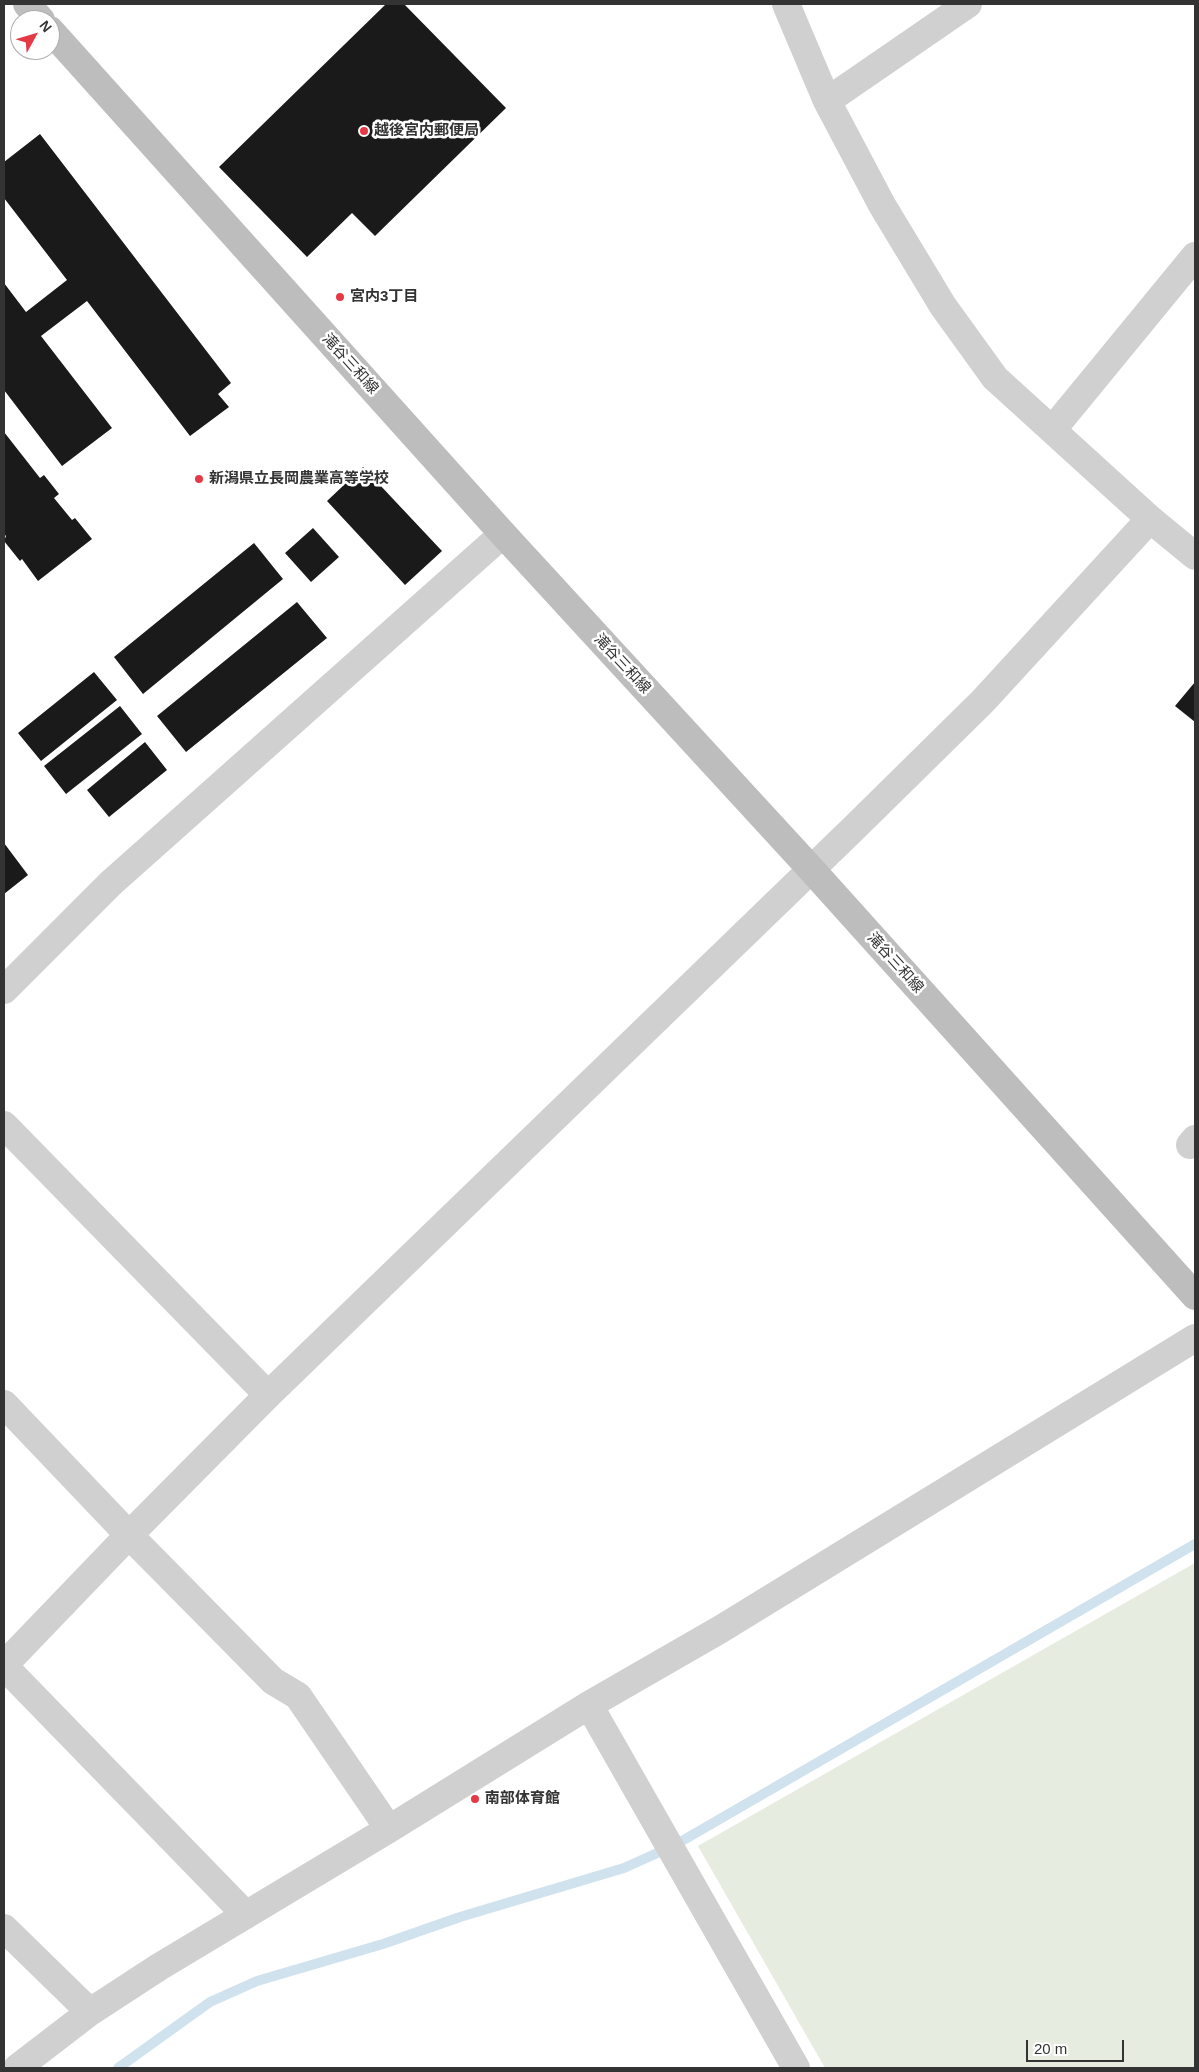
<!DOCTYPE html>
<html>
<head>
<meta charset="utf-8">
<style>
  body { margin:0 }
  #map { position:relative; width:1199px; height:2072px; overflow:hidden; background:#fff; font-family:Arial,sans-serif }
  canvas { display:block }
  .frame { position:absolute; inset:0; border:5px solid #333; pointer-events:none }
  .north { position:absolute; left:10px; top:10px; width:50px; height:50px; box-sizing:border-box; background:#fff; border:1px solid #adadad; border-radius:50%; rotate:51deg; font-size:14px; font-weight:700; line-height:20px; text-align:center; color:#333 }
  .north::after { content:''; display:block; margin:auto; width:18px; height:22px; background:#e63946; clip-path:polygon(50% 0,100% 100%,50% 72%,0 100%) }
  .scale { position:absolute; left:1026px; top:2040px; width:98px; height:22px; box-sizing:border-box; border:2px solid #333; border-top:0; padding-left:6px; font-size:15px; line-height:18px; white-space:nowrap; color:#333; -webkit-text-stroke:4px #fff; paint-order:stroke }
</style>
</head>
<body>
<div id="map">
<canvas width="1199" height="2072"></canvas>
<div class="frame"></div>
<div class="north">N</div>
<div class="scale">20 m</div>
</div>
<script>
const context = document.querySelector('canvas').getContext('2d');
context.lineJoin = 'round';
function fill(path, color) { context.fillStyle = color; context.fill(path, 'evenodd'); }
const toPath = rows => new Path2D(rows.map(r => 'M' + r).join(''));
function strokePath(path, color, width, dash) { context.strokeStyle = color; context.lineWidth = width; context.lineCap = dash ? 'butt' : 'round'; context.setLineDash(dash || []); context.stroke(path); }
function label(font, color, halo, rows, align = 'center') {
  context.font = font + ' Arial,"Noto Sans JP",sans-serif'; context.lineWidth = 5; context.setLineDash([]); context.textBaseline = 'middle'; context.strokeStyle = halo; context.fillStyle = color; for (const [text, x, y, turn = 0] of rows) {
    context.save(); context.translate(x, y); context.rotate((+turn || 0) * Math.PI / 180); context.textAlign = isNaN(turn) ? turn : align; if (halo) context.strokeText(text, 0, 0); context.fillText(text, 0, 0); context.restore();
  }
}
fill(toPath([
  [1195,1563,1195,2068,825,2068,698,1846]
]), '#e6ecdf');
strokePath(toPath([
  [118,2068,210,2002,257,1981,383,1944,460,1917,624,1868,675,1845,1195,1544]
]), '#cfe2ee', 10);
fill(toPath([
  [386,4,404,4,506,108,375,236,352,213,307,257,219,167],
  [40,134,231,383,218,394,229,407,190,436,87,301,41,336,112,428,62,466,4,390,4,283,26,312,67,280,4,198,4,162],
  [4,432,40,478,44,475,59,494,54,498,72,520,75,518,92,539,38,581,22,559,20,561,4,541,6,536,4,534],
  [363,467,442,551,405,585,327,501],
  [313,528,339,557,311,582,285,553],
  [254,543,283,579,143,694,114,657],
  [297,602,327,638,186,752,157,716],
  [94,672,117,700,41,761,18,733],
  [1195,682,1195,722,1175,706],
  [120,706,142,734,66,794,44,766],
  [145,742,167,770,109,817,87,790],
  [4,843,28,875,4,894]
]), '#1a1a1a');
strokePath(toPath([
  [786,4,827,101,882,205,943,306,995,378,1150,519,1195,556],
  [827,101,968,4],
  [1053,429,1195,256],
  [4,990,111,883,503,534],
  [4,1125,268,1395],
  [1190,1145,1195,1139],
  [4,1404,129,1535,273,1681,298,1696,389,1829],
  [4,1665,129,1535,268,1395,853,829,983,701,1150,519],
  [4,1666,246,1915],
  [589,1705,796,2068],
  [4,1928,90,2012],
  [17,2068,90,2012,159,1967,389,1829,589,1705,721,1629,1195,1338]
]), '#d0d0d0', 28);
strokePath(toPath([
  [27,4,41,20],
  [50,30,503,534,811,869,1195,1296]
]), '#bdbdbd', 28);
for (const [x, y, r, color] of [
  [364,131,5,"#e63946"],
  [340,297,5,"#e63946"],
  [199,479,5,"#e63946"],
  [475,1799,5,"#e63946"]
]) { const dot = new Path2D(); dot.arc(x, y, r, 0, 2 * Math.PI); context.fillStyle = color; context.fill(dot); strokePath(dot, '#fff', 2); }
label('bold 15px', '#333', '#fff', [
  ["越後宮内郵便局",374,131],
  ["宮内3丁目",350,297],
  ["新潟県立長岡農業高等学校",209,479],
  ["南部体育館",485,1799]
], 'left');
label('15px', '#333', '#fff', [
  ["滝谷三和線",350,364,48],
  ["滝谷三和線",622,664,47],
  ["滝谷三和線",895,963,48]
]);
</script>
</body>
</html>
